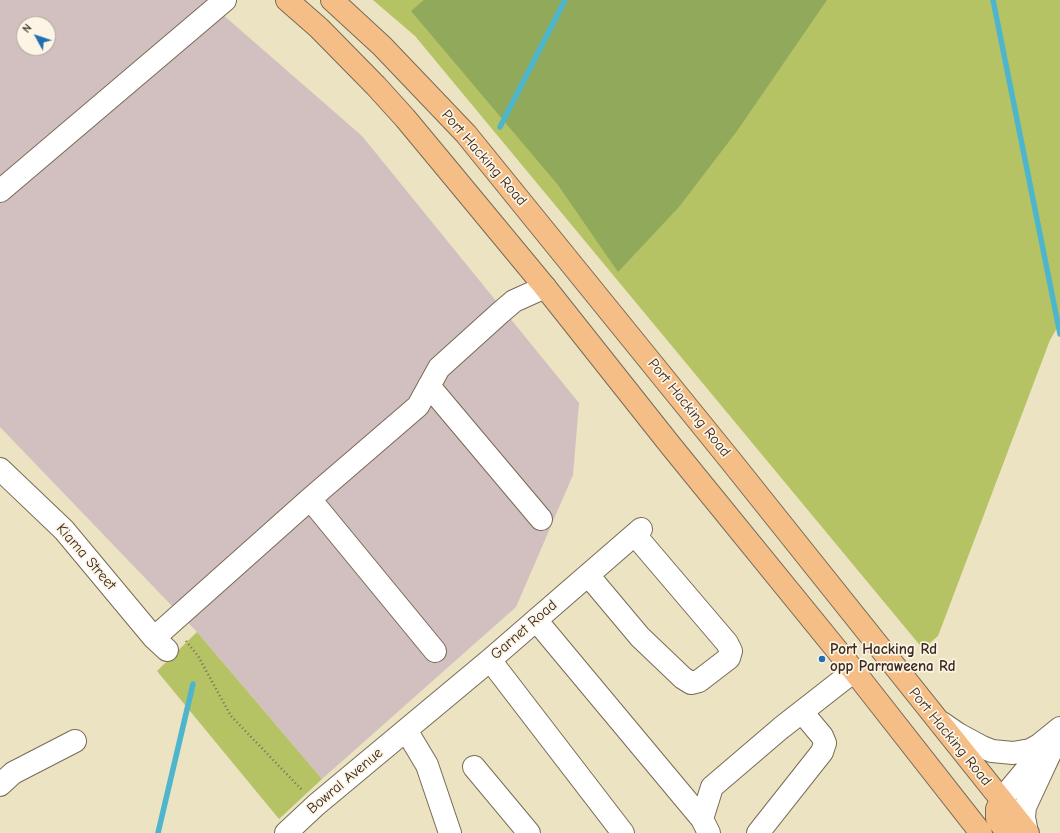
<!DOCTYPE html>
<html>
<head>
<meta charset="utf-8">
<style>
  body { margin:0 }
  #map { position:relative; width:1060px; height:833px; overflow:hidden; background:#ebe3c1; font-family:"Comic Neue",sans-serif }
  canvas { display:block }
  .north { position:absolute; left:16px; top:16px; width:40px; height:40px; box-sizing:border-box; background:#fcf5e5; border:1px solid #afa495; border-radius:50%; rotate:310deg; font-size:11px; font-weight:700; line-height:16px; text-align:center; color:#3b2a1e }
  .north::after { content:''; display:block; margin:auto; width:14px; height:18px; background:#1f6fb2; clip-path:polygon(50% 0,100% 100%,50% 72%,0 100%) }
</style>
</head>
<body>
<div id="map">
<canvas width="1060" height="833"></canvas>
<div class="north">N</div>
</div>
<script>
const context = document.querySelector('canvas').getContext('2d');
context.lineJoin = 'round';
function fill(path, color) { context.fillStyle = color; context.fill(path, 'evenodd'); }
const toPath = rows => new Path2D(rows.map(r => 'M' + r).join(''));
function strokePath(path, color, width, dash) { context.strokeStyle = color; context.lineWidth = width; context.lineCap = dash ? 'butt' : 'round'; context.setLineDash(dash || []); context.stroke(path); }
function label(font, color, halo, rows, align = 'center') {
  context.font = font + ' "Comic Neue",sans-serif'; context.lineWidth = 3.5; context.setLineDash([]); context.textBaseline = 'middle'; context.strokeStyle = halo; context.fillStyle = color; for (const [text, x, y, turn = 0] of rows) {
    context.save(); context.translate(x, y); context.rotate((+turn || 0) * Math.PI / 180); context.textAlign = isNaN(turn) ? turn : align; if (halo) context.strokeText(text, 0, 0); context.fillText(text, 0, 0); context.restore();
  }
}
fill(toPath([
  [0,0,206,0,362,136,579,403,573,475,516,607,322,779,197,632,0,427],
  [24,24,48,24,48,48,24,48]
]), '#d2bfc0');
fill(toPath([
  [373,0,1060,0,1060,323,1050,340,938,636,923,649,415,36],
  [197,632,322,779,279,819,157,671]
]), '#b6c365');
fill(toPath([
  [424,0,827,0,737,131,679,207,618,272,558,185,411,11]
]), '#90a95a');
strokePath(toPath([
  [993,0,1060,334],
  [500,127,565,0],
  [158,833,193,684]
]), '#4eb6cc', 5.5);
const minor = toPath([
  [0,191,225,0],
  [429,386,541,519],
  [0,469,64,530,154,638,167,650],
  [310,499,435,651],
  [588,575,640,637,683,678,691,683,699,681,729,658,731,651,727,643,635,535],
  [536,620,702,819],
  [154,638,310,499,418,406,439,368,501,312,514,301,545,287],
  [490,660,623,833],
  [942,723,958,734,982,747,992,751,1013,753,1030,750,1039,745,1060,728],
  [406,730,427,765,450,833],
  [474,767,529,833],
  [0,785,13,773,75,741],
  [1001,800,1041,752],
  [286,833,316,805,490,660,641,529],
  [709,833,702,819,712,787,781,728,854,671],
  [758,833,822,752,825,743,822,736,802,712],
  [1027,833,1024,817,1025,807,1060,732]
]);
const major = toPath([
  [287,0,319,28,376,86,405,118,449,171,545,287,671,446,854,671,981,833],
  [332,0,382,46,466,134,731,461,1028,833],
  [1001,800,997,809,997,818,1007,833]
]);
strokePath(minor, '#796b57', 24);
strokePath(major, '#796b57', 24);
strokePath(toPath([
  [186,641,198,656,231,716,302,790]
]), '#796b57', 2.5, [1, 3]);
strokePath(minor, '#fff', 22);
strokePath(major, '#f6be87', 22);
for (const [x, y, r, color] of [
  [822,659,4,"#1f6fb2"]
]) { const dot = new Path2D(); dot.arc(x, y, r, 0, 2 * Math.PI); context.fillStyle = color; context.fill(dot); strokePath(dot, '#fcf5e5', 1.5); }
label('15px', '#3b2a1e', '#fcf5e5', [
  ["Port Hacking Road",484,158,49],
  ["Port Hacking Road",689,408,51],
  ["Kiama Street",86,557,49],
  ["Garnet Road",524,630,-41],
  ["Port Hacking Road",950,737,51],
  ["Bowral Avenue",345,781,-40]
]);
label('bold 15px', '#3b2a1e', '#fcf5e5', [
  ["Port Hacking Rd",830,650],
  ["opp Parraweena Rd",830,667]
], 'left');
</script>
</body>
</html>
